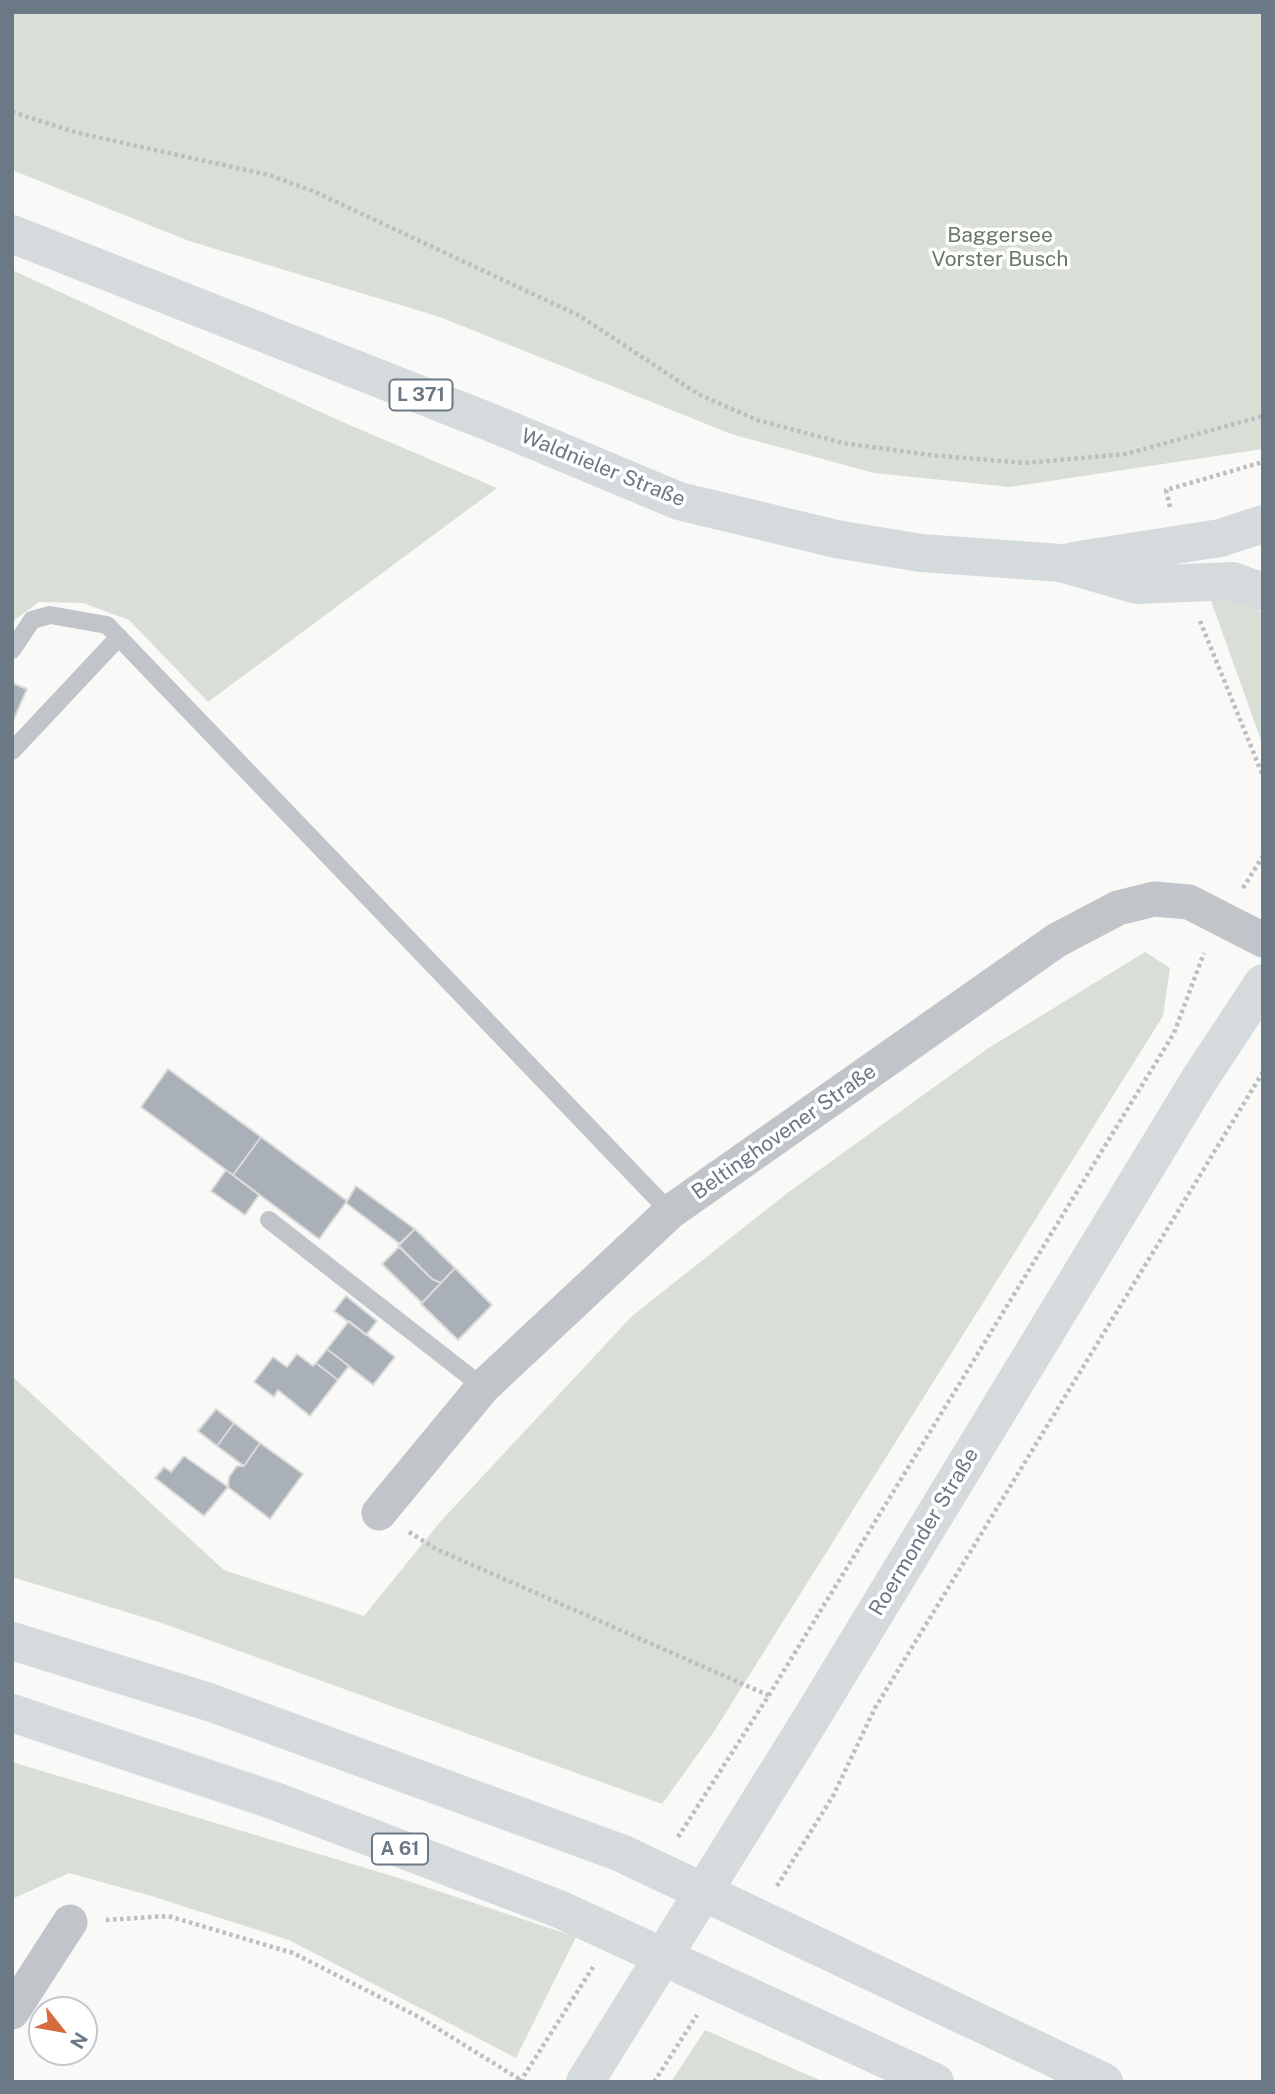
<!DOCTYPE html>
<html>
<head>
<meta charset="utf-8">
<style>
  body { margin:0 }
  #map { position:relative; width:1275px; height:2094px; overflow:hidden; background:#f9faf8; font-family:"Public Sans",sans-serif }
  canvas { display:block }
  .frame { position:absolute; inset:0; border:14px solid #6b7886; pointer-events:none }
  .north { position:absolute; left:28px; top:1996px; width:70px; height:70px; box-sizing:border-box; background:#fff; border:2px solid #c4c9cf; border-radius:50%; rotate:121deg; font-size:19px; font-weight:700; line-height:28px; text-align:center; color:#6b7886 }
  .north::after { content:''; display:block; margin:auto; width:24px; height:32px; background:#d46c3d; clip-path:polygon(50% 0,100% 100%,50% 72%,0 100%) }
</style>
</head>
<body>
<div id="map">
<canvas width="1275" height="2094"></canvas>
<div class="frame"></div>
<div class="north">N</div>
</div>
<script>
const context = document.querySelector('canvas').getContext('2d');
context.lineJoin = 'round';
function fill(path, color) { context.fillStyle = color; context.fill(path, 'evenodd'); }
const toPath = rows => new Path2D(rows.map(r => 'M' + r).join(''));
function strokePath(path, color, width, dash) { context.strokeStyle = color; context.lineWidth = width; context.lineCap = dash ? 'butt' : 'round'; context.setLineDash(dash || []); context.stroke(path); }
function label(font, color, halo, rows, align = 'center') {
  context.font = font + ' "Public Sans",sans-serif'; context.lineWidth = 7; context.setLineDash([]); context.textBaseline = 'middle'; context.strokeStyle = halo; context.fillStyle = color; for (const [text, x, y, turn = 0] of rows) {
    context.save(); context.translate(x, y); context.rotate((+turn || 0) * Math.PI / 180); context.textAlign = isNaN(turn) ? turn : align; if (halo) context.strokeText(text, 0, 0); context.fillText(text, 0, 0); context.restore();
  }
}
fill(toPath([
  [12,12,1263,12,1263,449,1010,487,874,473,731,434,440,317,189,241,12,170],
  [12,270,338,420,497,488,208,702,129,620,83,603,39,602,12,622],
  [1210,598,1241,601,1263,613,1263,746],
  [1145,952,1170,968,1163,1016,713,1733,662,1804,159,1622,12,1577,12,1376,224,1570,364,1616,440,1522,632,1316,786,1194,987,1049],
  [12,1762,399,1878,576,1937,516,2058,289,1940,148,1895,69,1873,12,1899],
  [705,2030,824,2082,671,2082]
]), '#d9ded7');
const building = toPath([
  [12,683,27,689,13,721,12,721,12,683],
  [168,1069,261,1137,233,1175,141,1107,168,1069],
  [261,1137,347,1201,319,1239,233,1175,261,1137],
  [226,1170,259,1195,245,1215,211,1191,226,1170],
  [356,1186,415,1229,400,1244,346,1203,356,1186],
  [415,1229,455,1268,441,1283,432,1279,398,1245,415,1229],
  [399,1247,432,1279,441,1283,422,1303,382,1264,399,1247],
  [455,1268,492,1305,458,1340,421,1304,455,1268],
  [346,1296,377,1321,366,1335,334,1311,346,1296],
  [349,1321,395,1357,373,1385,327,1349,349,1321],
  [327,1349,349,1366,338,1380,316,1363,327,1349],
  [297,1354,313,1366,316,1363,338,1380,310,1416,278,1390,274,1397,254,1382,273,1357,287,1367,297,1354],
  [216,1409,234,1423,217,1446,198,1431,216,1409],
  [234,1423,260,1443,244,1466,217,1446,234,1423],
  [260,1443,303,1474,270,1519,228,1487,229,1477,237,1466,244,1466,260,1443],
  [184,1456,228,1487,204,1516,155,1478,164,1467,171,1472,184,1456]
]);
fill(building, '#aab0b7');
strokePath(building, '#dbdbda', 2);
strokePath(toPath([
  [12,112,78,133,269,175,313,191,580,316,698,394,757,420,843,443,930,455,1025,463,1126,454,1263,416],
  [1170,507,1166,490,1263,462],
  [1200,621,1263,776],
  [1243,888,1263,856],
  [409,1532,436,1549,770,1696],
  [678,1837,769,1695,1174,1033,1204,953],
  [777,1886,833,1796,875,1708,1263,1072],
  [106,1920,168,1916,293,1953,419,2017,524,2082],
  [520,2082,593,1967],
  [654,2082,697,2015]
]), '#bcbec1', 4.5, [3.5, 3.5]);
strokePath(toPath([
  [12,650,32,620,50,615,107,625,670,1212],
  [12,751,119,637],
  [269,1220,483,1387]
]), '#c1c5c9', 18);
strokePath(toPath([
  [379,1513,483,1387,670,1212,1057,940,1118,908,1154,899,1189,902,1263,940],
  [12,2012,70,1922]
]), '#c1c5c9', 35);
strokePath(toPath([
  [1073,561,1220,538,1263,524],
  [1061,563,1137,585,1233,581,1263,592],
  [585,2082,812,1717,1199,1080,1263,983]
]), '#d5dadd', 38);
strokePath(toPath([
  [12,234,497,425,679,501,836,539,921,553,1061,563]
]), '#d5dadd', 38);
strokePath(toPath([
  [12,1641,209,1702,621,1853,1104,2082],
  [12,1713,275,1801,559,1909,935,2082]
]), '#d5dadd', 38);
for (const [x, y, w] of [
  [421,395,63],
  [400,1849,56]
]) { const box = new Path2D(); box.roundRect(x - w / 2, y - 15.5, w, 31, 5); context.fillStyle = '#fff'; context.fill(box); strokePath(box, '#6b7886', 2); }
label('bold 19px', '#6b7886', null, [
  ["L 371",421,395],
  ["A 61",400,1849]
]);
label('21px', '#677966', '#fff', [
  ["Baggersee",1000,236],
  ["Vorster Busch",1000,260]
]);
label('21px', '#6b7886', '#fff', [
  ["Waldnieler Straße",603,468,22],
  ["Beltinghovener Straße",784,1132,-35],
  ["Roermonder Straße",924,1532,-59]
]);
</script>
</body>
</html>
